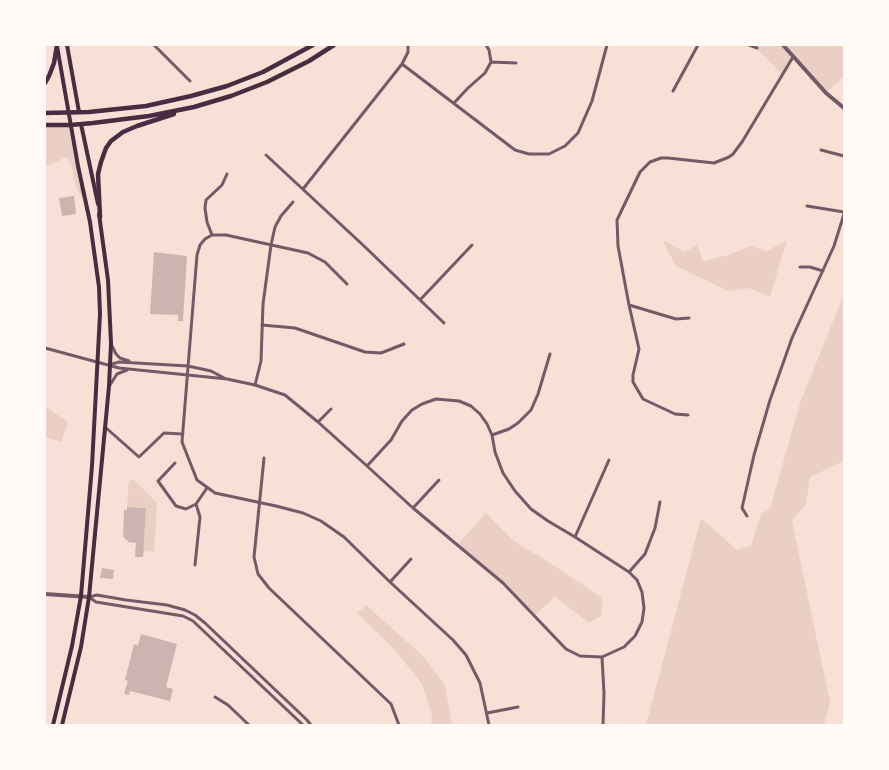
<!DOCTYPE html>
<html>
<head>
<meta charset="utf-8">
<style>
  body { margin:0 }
  #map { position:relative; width:889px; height:770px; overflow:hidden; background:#f7e1d7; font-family:Lato,sans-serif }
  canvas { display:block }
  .frame { position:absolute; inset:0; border:46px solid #fffaf5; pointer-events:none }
</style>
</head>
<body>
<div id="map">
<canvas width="889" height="770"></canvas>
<div class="frame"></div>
</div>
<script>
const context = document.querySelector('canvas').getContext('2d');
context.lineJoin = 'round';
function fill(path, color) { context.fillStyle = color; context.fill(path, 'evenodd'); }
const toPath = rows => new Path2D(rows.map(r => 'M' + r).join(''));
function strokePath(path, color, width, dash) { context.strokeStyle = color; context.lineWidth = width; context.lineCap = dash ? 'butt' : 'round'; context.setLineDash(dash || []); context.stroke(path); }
fill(toPath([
  [749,45,844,45,844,76,826,93,793,57,782,74,757,49],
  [45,125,71,125,86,203,76,188,71,164,67,157,45,167],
  [662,240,685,252,697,244,703,261,729,255,751,246,767,251,787,240,770,297,749,288,728,291,676,266],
  [844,294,844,458,842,462,810,477,806,504,792,521,830,702,824,725,646,725,701,518,737,550,751,546,761,514,770,509,800,403],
  [45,369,45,406,68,422,61,442,45,437],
  [129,479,134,480,157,503,154,552,143,551,146,508,127,507],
  [486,513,515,542,544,559,603,598,601,616,589,623,555,597,534,616,503,583,457,545],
  [366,605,422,655,445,685,452,725,431,725,432,715,422,684,393,648,357,613]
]), '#ebcfc5');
fill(toPath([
  [74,196,76,214,62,216,59,198],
  [154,252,187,256,183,321,178,321,178,315,150,314],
  [127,507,146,508,143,557,135,557,136,543,127,542,128,540,125,540,125,537,123,538,124,510,127,510],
  [102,568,114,570,113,579,100,578],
  [141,634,177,644,166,687,173,689,170,701,130,691,129,695,124,694,128,681,125,680,134,644,138,645]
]), '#ccb4b1');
strokePath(toPath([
  [154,45,190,81],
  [749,45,757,48],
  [491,62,516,63],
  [402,64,515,150,529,154,549,154,565,146,578,133,592,101,607,45],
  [673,91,698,45],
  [454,103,468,88,485,73,491,62,489,50,486,45],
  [821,150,844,156],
  [266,155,364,246,444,323],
  [303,189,402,64,408,52,408,45],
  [807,206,844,212],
  [212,235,207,222,205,208,206,200,222,185,227,174],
  [800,267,810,267,823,271],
  [347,284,325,262,308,253,226,235,212,235,205,239,200,245,197,255,182,442,197,480,215,493,276,506,303,513,321,521,344,537,390,582,453,640,466,655,480,683,489,725],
  [420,300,472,245],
  [629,305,676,319,689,318],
  [262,325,295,328,365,352,381,353,404,344],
  [111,344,116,354,120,358,129,361],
  [45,348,119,368,227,379,255,385,285,395,318,422,367,466,413,508,503,583,566,649,580,656,602,657,624,647,635,636,642,622,644,608,642,592,637,580,629,572,575,537,548,521,531,509,515,491,503,473,495,452,492,435,487,424,480,414,471,406,459,401,436,399,422,404,412,410,402,421,391,440,367,466],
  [112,364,119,362,188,366,211,371,226,379],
  [110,385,117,374,127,370],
  [255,385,261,361,263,304,271,245,275,227,281,216,293,202],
  [688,415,675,414,643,399,633,382,633,375,639,349,629,305,618,246,617,220,640,172,650,162,661,158,668,158,714,163,729,157,733,154,742,142,793,57],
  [318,422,331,409],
  [105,427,139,457,164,433,182,434],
  [492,435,509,429,518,423,531,410,538,394,550,354],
  [264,458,254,557,258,574,269,588,391,704,399,725],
  [175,463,158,481,176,506,186,509,196,504],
  [413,508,439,480],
  [747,516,742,508,754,455,770,400,792,338,834,246,844,214],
  [575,537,609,460],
  [195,565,200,517,196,504,207,488],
  [629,572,645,554,655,528,660,502],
  [390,582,411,559],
  [89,597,97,595,126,600,167,605,185,610,195,615,205,623,307,720,311,725],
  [89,597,96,602,183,616,193,621,303,725],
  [602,657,604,693,603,725],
  [215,697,228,705,249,725],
  [487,713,518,707]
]), '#755966', 3);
strokePath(toPath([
  [783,45,826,93,844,108],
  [45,594,89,597]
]), '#755966', 4);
strokePath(toPath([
  [67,45,79,112],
  [81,124,98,204],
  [53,725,72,646,81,596,92,466,100,314,99,287,90,222,78,166,57,46],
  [62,725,81,647,89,597,109,386,111,343,108,280,99,214]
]), '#4a2c40', 4);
strokePath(toPath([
  [45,83,49,76,54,63,57,45],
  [45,113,89,112,146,106,191,96,227,86,263,72,313,45],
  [45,125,71,125,93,123,149,116,194,107,231,96,267,82,309,61,334,45],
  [100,217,98,174,101,162,106,148,111,141,123,132,137,126,174,114]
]), '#4a2c40', 4.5);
</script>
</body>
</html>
